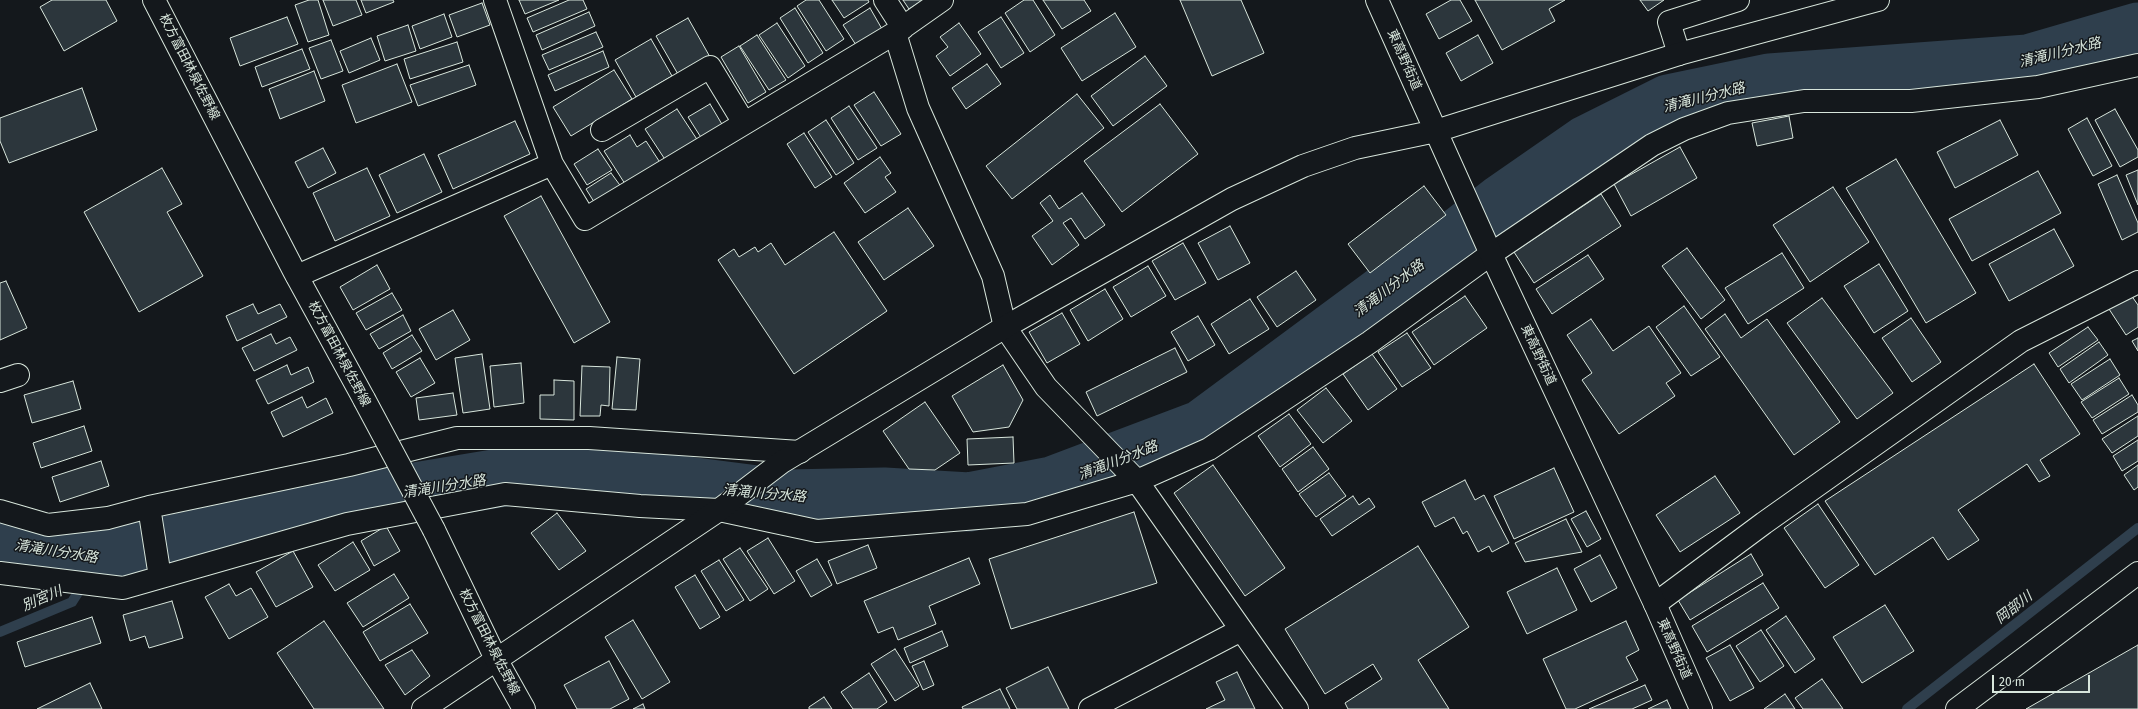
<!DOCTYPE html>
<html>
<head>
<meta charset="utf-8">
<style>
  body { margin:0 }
  #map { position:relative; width:2138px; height:709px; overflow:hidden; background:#14181c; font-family:"Fira Sans",sans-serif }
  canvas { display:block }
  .scale { position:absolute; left:1992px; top:675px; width:98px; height:18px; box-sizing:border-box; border:2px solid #d8e6dc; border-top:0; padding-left:5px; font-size:12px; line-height:14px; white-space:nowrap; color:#d8e6dc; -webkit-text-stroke:3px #14181c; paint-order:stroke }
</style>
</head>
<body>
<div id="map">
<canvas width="2138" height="709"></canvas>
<div class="scale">20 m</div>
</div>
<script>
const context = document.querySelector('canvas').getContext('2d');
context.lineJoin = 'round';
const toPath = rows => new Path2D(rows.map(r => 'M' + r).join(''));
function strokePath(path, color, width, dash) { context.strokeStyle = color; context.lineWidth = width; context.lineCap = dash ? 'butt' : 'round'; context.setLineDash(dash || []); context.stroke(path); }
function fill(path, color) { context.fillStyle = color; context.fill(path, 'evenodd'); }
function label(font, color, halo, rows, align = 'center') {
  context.font = font + ' "Fira Sans","Noto Sans JP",sans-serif'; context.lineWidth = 3; context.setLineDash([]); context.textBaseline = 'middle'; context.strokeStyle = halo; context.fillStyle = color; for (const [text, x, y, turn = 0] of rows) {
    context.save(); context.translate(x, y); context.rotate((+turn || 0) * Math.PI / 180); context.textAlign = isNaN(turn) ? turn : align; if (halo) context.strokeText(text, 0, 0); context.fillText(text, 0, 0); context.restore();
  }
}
strokePath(toPath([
  [0,632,72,602,98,561],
  [1907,709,2138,528]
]), '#2f3f4d', 10);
strokePath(toPath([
  [0,542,98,561,384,497,554,469,788,499,884,497,969,502,1052,486,1203,429,1403,281,1502,204,1587,145,1669,104,1770,83,2028,64,2138,32]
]), '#2f3f4d', 59);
const building = toPath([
  [52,0,106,0,117,21,64,51,40,7,52,0],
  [309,0,318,0,329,35,308,42,295,5,309,0],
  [323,0,356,0,362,15,333,26,323,0],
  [361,0,393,0,394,2,366,13,361,0],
  [519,0,559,0,525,14,519,0],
  [569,0,583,0,587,9,533,32,527,18,569,0],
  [806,0,819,0,844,39,826,51,797,6,806,0],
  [832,0,868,0,869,2,844,18,832,0],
  [903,0,923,0,909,9,903,0],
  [1024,0,1033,0,1055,35,1030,52,1005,13,1024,0],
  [1043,0,1084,0,1091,11,1062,29,1043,0],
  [1180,0,1241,0,1264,53,1212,76,1180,0],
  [1451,0,1460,0,1472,21,1439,39,1426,14,1451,0],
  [1475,0,1565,0,1549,9,1555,21,1502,50,1475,0],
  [1640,0,1664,0,1648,11,1640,0],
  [482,3,490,25,457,37,449,15,482,3],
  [795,8,823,53,808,63,780,18,795,8],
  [870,8,882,29,856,45,843,25,870,8],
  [589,12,595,26,542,50,536,35,589,12],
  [1115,13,1136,47,1082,81,1061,48,1115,13],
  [444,14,452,37,420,49,412,26,444,14],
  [287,17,298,44,240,66,230,38,287,17],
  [1001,17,1024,53,1001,68,978,32,1001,17],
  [688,18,710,57,679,76,656,36,688,18],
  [777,23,805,66,788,78,759,35,777,23],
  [959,23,981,54,950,76,936,56,948,47,940,37,959,23],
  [408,25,416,51,385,61,377,36,408,25],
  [596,32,603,47,549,70,542,55,596,32],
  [757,35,786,80,769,90,740,46,757,35],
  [1478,35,1493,63,1461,81,1446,53,1478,35],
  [371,38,380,60,349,73,340,51,371,38],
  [651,39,672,76,636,97,615,60,651,39],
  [331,40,343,71,321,79,309,48,331,40],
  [457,42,463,62,410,79,404,59,457,42],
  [739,46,766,92,748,103,721,57,739,46],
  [302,49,310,69,262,87,255,67,302,49],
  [603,51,609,67,555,91,548,75,603,51],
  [1145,56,1167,86,1113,126,1091,96,1145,56],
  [397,64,412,102,356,123,342,85,397,64],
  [987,64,1001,84,966,109,952,88,987,64],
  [469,65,476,85,418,106,410,85,469,65],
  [614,70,632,99,571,136,553,107,614,70],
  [314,71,325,101,280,119,269,89,314,71],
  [82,88,97,130,9,163,0,141,0,118,82,88],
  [874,92,901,134,881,146,854,105,874,92],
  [1077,94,1104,128,1012,199,986,166,1077,94],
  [710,104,723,126,702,139,688,117,710,104],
  [1160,104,1198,154,1122,212,1084,161,1160,104],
  [849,106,877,148,858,160,831,118,849,106],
  [677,109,698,141,666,161,645,129,677,109],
  [2115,109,2138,150,2138,157,2120,167,2095,120,2115,109],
  [1789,116,1793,138,1757,146,1752,123,1789,116],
  [2087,118,2112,166,2093,176,2068,129,2087,118],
  [826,120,854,163,836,175,808,132,826,120],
  [2000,120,2018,155,1955,188,1937,152,2000,120],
  [515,121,530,154,453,189,438,155,515,121],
  [804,133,832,177,815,188,787,144,804,133],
  [630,135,637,147,646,141,661,164,627,187,604,151,630,135],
  [1680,147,1697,178,1631,216,1614,184,1680,147],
  [323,148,336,173,308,188,295,162,323,148],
  [598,149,612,170,587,185,574,164,598,149],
  [424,154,442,192,397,213,379,175,424,154],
  [880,157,891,173,885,177,896,192,865,213,844,183,880,157],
  [1896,159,1976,293,1926,323,1846,188,1896,159],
  [162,168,182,204,167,212,203,276,139,312,84,212,162,168],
  [367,168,390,216,335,241,313,193,367,168],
  [2138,170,2138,205,2126,175,2138,170],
  [2038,171,2061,213,1972,261,1949,219,2038,171],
  [611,173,622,188,596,205,586,189,611,173],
  [2117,175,2138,223,2138,232,2122,240,2098,184,2117,175],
  [1424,186,1446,215,1370,273,1348,244,1424,186],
  [1833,187,1869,242,1810,282,1773,225,1833,187],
  [1082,193,1105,225,1085,239,1071,218,1063,223,1079,245,1052,265,1032,236,1053,221,1040,203,1050,195,1059,209,1082,193],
  [1601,194,1621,226,1534,283,1514,252,1601,194],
  [541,196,610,322,574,343,504,216,541,196],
  [908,208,934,246,884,280,858,242,908,208],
  [1230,226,1250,263,1218,280,1198,243,1230,226],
  [2054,229,2074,266,2009,301,1989,264,2054,229],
  [834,232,887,311,794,374,718,260,734,249,739,257,755,247,758,252,771,243,785,265,834,232],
  [1183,243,1206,283,1175,300,1152,261,1183,243],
  [1687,248,1725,300,1701,319,1662,266,1687,248],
  [1782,253,1804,288,1748,324,1725,288,1782,253],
  [1588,255,1604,279,1552,314,1536,289,1588,255],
  [1879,264,1908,311,1874,333,1844,286,1879,264],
  [377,265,390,289,353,310,340,287,377,265],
  [1148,266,1166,296,1131,317,1113,287,1148,266],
  [1296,271,1316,300,1277,327,1257,297,1296,271],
  [6,281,27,328,0,340,0,283,6,281],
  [1105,289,1123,319,1088,341,1070,310,1105,289],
  [392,293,402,310,366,330,356,313,392,293],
  [2131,295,2138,305,2138,327,2126,335,2109,309,2131,295],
  [1465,296,1487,328,1434,365,1412,332,1465,296],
  [1822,298,1893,393,1857,419,1787,323,1822,298],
  [1250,299,1269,329,1229,354,1211,324,1250,299],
  [253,304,258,314,280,304,287,317,237,341,226,316,253,304],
  [1684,306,1720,357,1691,376,1656,327,1684,306],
  [453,310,470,340,436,360,419,329,453,310],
  [1062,313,1080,344,1047,363,1029,332,1062,313],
  [1725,314,1741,338,1767,319,1840,422,1794,455,1705,329,1725,314],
  [403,315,411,331,379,349,370,334,403,315],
  [1198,316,1215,345,1188,361,1171,332,1198,316],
  [1911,318,1941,362,1912,382,1882,338,1911,318],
  [1591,319,1613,351,1649,326,1681,373,1666,383,1675,396,1619,434,1582,380,1592,373,1567,335,1591,319],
  [2088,327,2098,340,2058,367,2049,353,2088,327],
  [1407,333,1431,368,1402,387,1378,352,1407,333],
  [271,334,276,344,290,337,297,350,254,371,242,348,271,334],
  [412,335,422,351,392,369,383,353,412,335],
  [2138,338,2138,351,2132,341,2138,338],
  [2099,342,2108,355,2069,383,2060,369,2099,342],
  [1175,348,1187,372,1097,416,1086,392,1175,348],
  [482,354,490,409,463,413,455,358,482,354],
  [1372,354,1397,389,1368,410,1343,374,1372,354],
  [617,357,640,359,636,410,612,409,617,357],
  [420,358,435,383,411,397,396,372,420,358],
  [2110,359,2120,375,2082,400,2071,384,2110,359],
  [521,363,524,403,494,407,490,366,521,363],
  [2034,364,2080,434,2040,460,2050,476,2039,482,2027,464,1958,510,1979,540,1948,560,1933,537,1875,575,1825,501,2034,364],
  [287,365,291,375,308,367,314,382,268,404,256,380,287,365],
  [1003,365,1023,400,1009,427,973,432,952,396,1003,365],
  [582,366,610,367,609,406,601,405,600,416,580,416,582,366],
  [2119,378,2129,394,2092,418,2081,402,2119,378],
  [554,380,574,381,574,420,540,419,540,395,554,395,554,380],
  [73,381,81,409,32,423,24,395,73,381],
  [1326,388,1352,421,1323,443,1297,410,1326,388],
  [453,393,457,415,419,420,416,398,453,393],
  [2132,395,2138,405,2138,412,2102,434,2093,420,2132,395],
  [302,397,307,408,326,398,333,413,283,437,271,412,302,397],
  [925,402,960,453,935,470,909,469,883,431,925,402],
  [1289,414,1311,444,1280,467,1258,436,1289,414],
  [2138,416,2138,436,2112,453,2102,439,2138,416],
  [84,426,92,451,41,468,33,443,84,426],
  [1013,437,1014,463,968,465,967,439,1013,437],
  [2138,440,2138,461,2122,471,2113,456,2138,440],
  [1313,447,1329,469,1298,492,1282,469,1313,447],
  [101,461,109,486,60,502,52,477,101,461],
  [1213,465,1285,568,1245,596,1174,493,1213,465],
  [2138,465,2138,487,2134,490,2124,475,2138,465],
  [1554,468,1574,512,1514,539,1494,496,1554,468],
  [1329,473,1346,496,1316,517,1299,494,1329,473],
  [1715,476,1740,513,1680,552,1656,515,1715,476],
  [1465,480,1475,500,1484,495,1509,543,1492,552,1489,546,1478,552,1467,531,1463,534,1454,517,1435,527,1422,502,1465,480],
  [1353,496,1359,505,1369,498,1375,507,1332,536,1320,519,1353,496],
  [1818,504,1859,565,1825,588,1784,528,1818,504],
  [1586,511,1601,539,1587,547,1571,519,1586,511],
  [1134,512,1157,583,1011,629,989,559,1134,512],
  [557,513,586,551,559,570,531,533,557,513],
  [1566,519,1582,552,1525,562,1515,543,1566,519],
  [386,526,400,551,374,566,361,541,386,526],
  [768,538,795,581,774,594,747,551,768,538],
  [353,542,370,570,335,591,318,565,353,542],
  [868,545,877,568,837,584,828,561,868,545],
  [1418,546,1469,627,1418,660,1449,709,1348,709,1345,703,1382,679,1373,664,1325,694,1285,629,1418,546],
  [740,548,768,589,750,601,723,559,740,548],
  [293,551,313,587,276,607,256,572,293,551],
  [1751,554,1763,575,1690,620,1678,600,1751,554],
  [1600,555,1617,588,1591,602,1574,569,1600,555],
  [969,558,980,584,929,606,936,624,898,640,893,627,878,633,864,601,969,558],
  [817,559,832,585,811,597,796,571,817,559],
  [719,560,744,600,726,611,701,571,719,560],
  [1557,568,1577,610,1527,634,1507,592,1557,568],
  [394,574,409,598,363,627,347,603,394,574],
  [695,575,720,617,700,629,675,587,695,575],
  [1763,583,1779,608,1707,652,1692,626,1763,583],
  [229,584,236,596,251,588,268,617,229,639,205,597,229,584],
  [172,601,183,638,149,648,145,636,130,641,123,615,172,601],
  [410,604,428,633,380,661,363,632,410,604],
  [1885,605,1914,651,1862,683,1833,637,1885,605],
  [1786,616,1815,659,1795,673,1766,630,1786,616],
  [92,617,101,643,25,667,17,642,92,617],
  [633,620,670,682,642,699,605,637,633,620],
  [324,621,384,709,314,709,277,653,324,621],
  [1626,621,1639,650,1626,657,1638,680,1575,709,1566,709,1543,659,1626,621],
  [1761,630,1784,666,1760,682,1736,646,1761,630],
  [942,631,948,646,910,663,904,648,942,631],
  [1730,645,1754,688,1730,701,1706,658,1730,645],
  [2138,645,2138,709,2026,709,2138,645],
  [895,649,919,686,895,701,871,664,895,649],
  [412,650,430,676,405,695,385,665,412,650],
  [609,661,629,699,610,709,577,709,564,685,609,661],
  [924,661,934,685,923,690,912,666,924,661],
  [1048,667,1069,709,1017,709,1006,688,1048,667],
  [1237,672,1255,709,1206,709,1225,700,1216,682,1237,672],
  [869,673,887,702,877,709,853,709,841,692,869,673],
  [1822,679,1843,709,1803,709,1795,698,1822,679],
  [90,683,102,709,37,709,90,683],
  [1645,685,1652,700,1632,709,1589,709,1645,685],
  [1000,689,1010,709,963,709,962,707,1000,689],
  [1785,694,1795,709,1764,709,1785,694],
  [824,697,832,709,809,709,809,707,824,697],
  [1667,700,1671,709,1648,709,1667,700],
  [643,704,645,709,633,709,643,704]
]);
fill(building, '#2c363c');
strokePath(building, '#d8e6dc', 1);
const street = toPath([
  [495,0,552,164,585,219,895,33,918,108,993,276,1005,327,1046,387,1137,481,1297,709],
  [885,0,903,28],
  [895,33,942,0],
  [1679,54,1669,22,1738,0],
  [602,130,710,67,744,123],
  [297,276,552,164],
  [0,381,18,375],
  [149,507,160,577],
  [0,511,48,525,108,518,149,507,349,465,457,438,589,438,800,452],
  [0,573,123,588,347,524,505,494,640,506,719,510,817,531,1027,514,1137,481,1209,449,1370,342,1491,254,1652,145,1684,129,1728,113,1804,101,1911,101,2038,87,2138,65],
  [1655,604,1764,523,2021,341,2138,282],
  [1090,709,1241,630],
  [1957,709,2138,573]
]);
const secondary = toPath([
  [1377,0,1491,254,1655,604,1701,709],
  [423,709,719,510,782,462,1005,327,1232,199,1303,166,1355,148,1436,131,1679,54,1878,0]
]);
const primary = toPath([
  [154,0,294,271,364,399],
  [434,530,496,659,524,709]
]);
strokePath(street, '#d8e6dc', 24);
strokePath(secondary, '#d8e6dc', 24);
strokePath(primary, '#d8e6dc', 24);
strokePath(street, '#14181c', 22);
strokePath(secondary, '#14181c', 22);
strokePath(primary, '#14181c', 22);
const primaryBridge = toPath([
  [364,399,434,530]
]);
strokePath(primaryBridge, '#d8e6dc', 24, []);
strokePath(primaryBridge, '#14181c', 22);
label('13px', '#d8e6dc', '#14181c', [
  ["東高野街道",1404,60,66],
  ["枚方富田林泉佐野線",189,67,63],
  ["枚方富田林泉佐野線",339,354,62],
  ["東高野街道",1538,355,65],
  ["枚方富田林泉佐野線",489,642,63],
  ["東高野街道",1674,649,66]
]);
label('italic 14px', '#d8e6dc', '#14181c', [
  ["清滝川分水路",2060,53,-14],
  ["清滝川分水路",1704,98,-14],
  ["清滝川分水路",1389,289,-37],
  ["清滝川分水路",1118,461,-21],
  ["清滝川分水路",444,487,-9],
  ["清滝川分水路",764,494,5],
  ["清滝川分水路",56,552,9],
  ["別宮川",42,599,-23],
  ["岡部川",2014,608,-38]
]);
</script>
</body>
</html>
